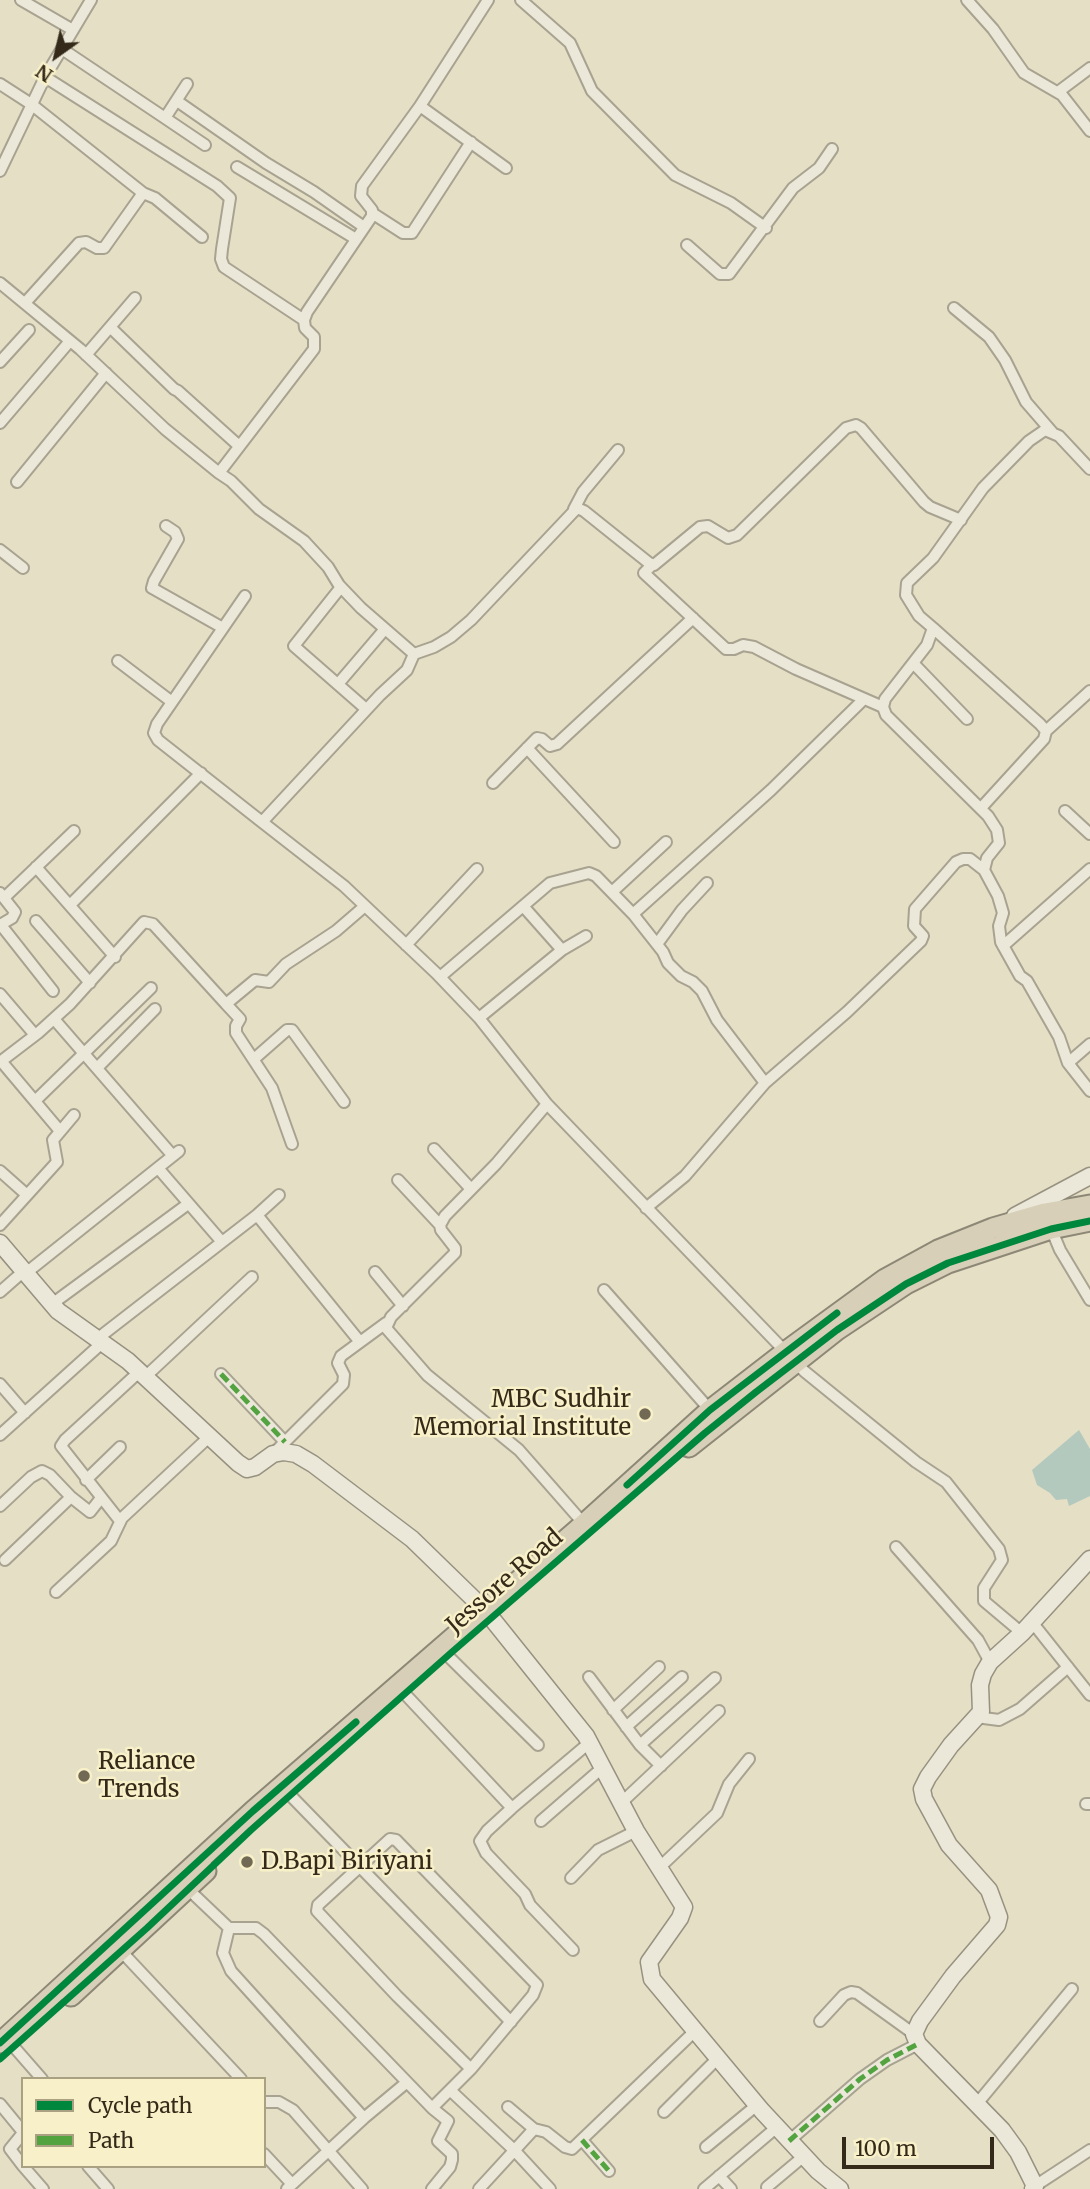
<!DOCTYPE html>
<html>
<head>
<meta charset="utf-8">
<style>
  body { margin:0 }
  #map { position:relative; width:1090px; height:2189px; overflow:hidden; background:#e4dfc5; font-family:Merriweather,serif }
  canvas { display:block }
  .legend { position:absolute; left:21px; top:2077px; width:245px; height:91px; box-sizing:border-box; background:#f8f0c8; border:2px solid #aaa182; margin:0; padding:9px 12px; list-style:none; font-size:21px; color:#352a19 }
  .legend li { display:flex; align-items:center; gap:14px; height:35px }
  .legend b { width:35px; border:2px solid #aaa182 }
  .north { position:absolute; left:21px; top:21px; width:70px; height:70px; -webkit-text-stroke:5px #f8f0c8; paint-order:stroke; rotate:214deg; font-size:19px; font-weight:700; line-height:28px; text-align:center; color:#352a19 }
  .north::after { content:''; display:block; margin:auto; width:24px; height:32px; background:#352a19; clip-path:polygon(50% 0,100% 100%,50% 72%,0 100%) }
  .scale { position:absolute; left:842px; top:2137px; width:152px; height:32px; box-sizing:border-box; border:4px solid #352a19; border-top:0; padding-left:9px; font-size:21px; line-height:24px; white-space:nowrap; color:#352a19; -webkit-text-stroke:5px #f8f0c8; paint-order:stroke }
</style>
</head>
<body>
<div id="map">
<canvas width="1090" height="2189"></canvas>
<ul class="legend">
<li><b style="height:9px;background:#00873e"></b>Cycle path</li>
<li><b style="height:9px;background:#53a440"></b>Path</li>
</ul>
<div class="north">N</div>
<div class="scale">100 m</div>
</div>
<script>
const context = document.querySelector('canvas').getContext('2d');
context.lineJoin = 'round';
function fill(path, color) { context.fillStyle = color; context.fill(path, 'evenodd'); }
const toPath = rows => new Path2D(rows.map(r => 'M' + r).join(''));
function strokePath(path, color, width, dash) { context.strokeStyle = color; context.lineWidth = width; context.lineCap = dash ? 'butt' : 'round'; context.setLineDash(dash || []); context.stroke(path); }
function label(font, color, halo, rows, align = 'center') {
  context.font = font + ' Merriweather,serif'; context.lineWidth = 5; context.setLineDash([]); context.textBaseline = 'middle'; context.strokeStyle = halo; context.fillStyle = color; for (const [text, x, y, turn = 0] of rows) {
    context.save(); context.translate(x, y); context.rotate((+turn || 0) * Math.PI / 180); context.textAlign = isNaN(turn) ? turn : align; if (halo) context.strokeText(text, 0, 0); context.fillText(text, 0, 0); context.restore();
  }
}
fill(toPath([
  [1079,1430,1090,1449,1090,1496,1069,1506,1067,1499,1056,1500,1050,1493,1037,1485,1032,1470]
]), '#b3c9be');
const street = toPath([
  [21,0,73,30],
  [521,0,570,43,592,91,675,175,731,203,766,228],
  [967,0,993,29,1024,73,1062,95,1090,131],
  [62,49,165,118,187,84],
  [45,77,217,186,230,198,222,249,221,259,224,267,304,320],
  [0,84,31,104,143,193],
  [1058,92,1090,68],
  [177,101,266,163,314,192,364,227],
  [420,106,506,168],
  [165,118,205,145],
  [237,167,356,239],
  [0,171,45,77,91,0],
  [372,213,403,233,412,233,471,142],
  [687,245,720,274,729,274,793,188,819,168,832,149],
  [0,283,80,349,165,429,219,473],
  [25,303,79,243,86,242,97,248,104,248,143,193,155,198,202,237],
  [954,308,989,337,1005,360,1026,402,1052,432],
  [110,327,174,389,178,391,238,445],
  [86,355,135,298],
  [0,362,29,330],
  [0,423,70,341],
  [1090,469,1059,436,1045,430,1029,441,983,488,933,558,907,583,906,595,919,616,933,628,927,645,885,699,883,707,886,715,988,816,997,830,999,843,987,858,984,870,998,896,1003,913,999,926,1001,942,1020,976,1027,981,1059,1037,1068,1063,1090,1091],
  [17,482,106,373],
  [574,509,583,492,618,450],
  [166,526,175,532,178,539,154,581,152,588,223,628],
  [0,550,23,568],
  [652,565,644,573,726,649,734,649,743,645,754,647,796,669,883,707],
  [341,587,294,646,366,709],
  [245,596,157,724,154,733,158,740,262,822],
  [933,628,1040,724,1046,731,1044,739,981,808],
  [414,654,361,608,339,585,328,567,304,541,259,509,231,481,219,473,314,349,314,337,305,328,304,320,307,312,372,216,372,210,361,196,362,186,420,106,488,0],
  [118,661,172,702],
  [914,664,967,719],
  [338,684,385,629],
  [1046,731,1090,691],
  [527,748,614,842],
  [493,783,537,738,542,739,550,746,557,744,693,618],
  [1065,811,1090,834],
  [36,867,115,957],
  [612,892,666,842],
  [0,893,15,912,12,918,0,925],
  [4,898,74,831],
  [70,905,201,773],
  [523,906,562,950],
  [633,914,771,790,864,699],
  [36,921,90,983],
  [1,925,53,991],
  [657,944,682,910,707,883],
  [406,945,477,869],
  [1003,946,1090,869],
  [440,977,550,883,589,873,596,876,633,914,663,952,668,963,681,976,693,982,702,991,717,1020,765,1083],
  [0,994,35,1035],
  [479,1018,562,950,586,936],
  [54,1019,173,1156],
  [254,1059,287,1030,292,1030,344,1102],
  [1,1061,60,1131],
  [0,1062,38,1033,70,1004,144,922,153,924,226,1004],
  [1068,1063,1090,1044],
  [98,1067,155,1009],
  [35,1101,151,988],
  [547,1104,804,1371,916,1462,946,1482,999,1549,1002,1560,984,1588,984,1601,1022,1633],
  [292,1144,272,1088,236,1033,236,1026,240,1019,226,1004,255,980,269,982,286,964,336,931,365,906],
  [434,1149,471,1189],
  [158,1168,222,1242],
  [0,1171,27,1195],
  [398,1180,440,1225],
  [646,1208,685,1176,765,1083,847,1012,921,941,923,936,914,926,915,909,956,862,963,859,970,859,984,870],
  [257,1215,360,1342],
  [0,1225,57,1162,53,1140,74,1115],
  [1050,1226,1060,1250,1090,1300],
  [375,1272,403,1306],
  [26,1273,179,1151],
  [604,1290,710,1410],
  [0,1292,25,1270],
  [52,1304,188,1204],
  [97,1339,257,1215,279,1195],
  [221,1374,285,1442],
  [145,1377,252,1277],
  [0,1384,25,1413],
  [0,1435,102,1343],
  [273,1454,343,1384,344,1375,338,1363,341,1356,386,1323],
  [86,1480,120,1447],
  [0,1506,31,1477,42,1471,50,1475,71,1497],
  [120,1521,61,1446,65,1440,139,1372],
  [584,1524,519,1450,427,1375,386,1328,391,1317,455,1253,455,1248,441,1230,440,1225,445,1216,496,1164,547,1104,479,1018,436,973,344,886,262,822,380,695,407,670,414,654,434,647,451,637,471,620,577,508,584,511,649,563,654,565,700,527,708,526,728,538,737,535,846,428,856,425,861,428,924,502,930,507,961,520],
  [896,1547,978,1640,990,1662],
  [5,1560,71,1497,90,1512,101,1498],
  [56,1592,111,1541,122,1518,209,1437],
  [1032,1622,1090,1695],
  [448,1656,538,1745],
  [589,1677,640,1745,661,1766],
  [405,1694,512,1808],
  [613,1710,659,1667],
  [976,1717,999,1720,1020,1709,1068,1667],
  [626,1727,682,1677],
  [640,1745,715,1678],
  [291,1796,511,2022],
  [621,1803,719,1711],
  [1086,1804,1090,1804],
  [541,1821,602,1768],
  [660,1867,717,1813,729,1784,749,1759],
  [571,1878,598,1850,636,1831],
  [188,1889,229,1928,256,1928,264,1934,432,2108,471,2069,533,1995,537,1985,396,1840,390,1839,318,1905,317,1911,397,1996,471,2069],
  [229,1928,223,1953,231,1971,364,2118],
  [573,1950,530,1905,525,1894,486,1853,480,1841,487,1831,512,1808,589,1743],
  [121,1951,241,2079],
  [820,2021,844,1995,851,1992,857,1993,914,2034],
  [14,2047,42,2079],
  [451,2091,514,2150,550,2189],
  [264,2102,279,2102,293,2110,362,2189],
  [0,2104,23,2132],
  [976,2105,1072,1989],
  [664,2112,719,2057],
  [534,2129,546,2132,565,2147,572,2149,696,2030],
  [23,2133,10,2149,23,2166],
  [582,2140,609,2171],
  [789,2141,860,2079,887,2060,918,2044],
  [706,2147,757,2105],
  [264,2154,292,2184],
  [23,2166,43,2189],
  [88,2166,108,2189],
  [719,2176,731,2189],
  [1035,2186,1090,2150],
  [767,2187,804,2156],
  [287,2189,364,2118,406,2083],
  [432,2189,450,2167,452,2160,452,2154,438,2141,448,2121,432,2108],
  [479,2189,534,2129,508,2107],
  [704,2189,777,2127]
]);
const secondary = toPath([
  [1015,1216,1090,1176],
  [0,1243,58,1311,128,1361,238,1463,247,1469,255,1467,273,1454,284,1452,296,1454,313,1464,412,1539,485,1610,586,1736,636,1831,684,1907,680,1918,649,1962,652,1979,762,2111,818,2171,840,2189],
  [1033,2189,1035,2186,1018,2152,1002,2130,918,2044,914,2034,920,2021,953,1976,997,1925,999,1917,989,1890,949,1845,924,1799,922,1789,928,1777,951,1745,981,1712,980,1685,983,1674,990,1662,1022,1633,1090,1559]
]);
const highway = toPath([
  [689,1447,837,1330,906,1284,948,1263,1051,1229,1090,1221],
  [71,1996,206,1871],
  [0,2043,253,1811,584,1524,710,1410,785,1352,885,1279,938,1250,993,1228,1045,1213,1090,1205]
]);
strokePath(street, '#a8a290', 14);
strokePath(secondary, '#979180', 19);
strokePath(highway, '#8d8776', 23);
strokePath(street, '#ebe8d9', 10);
strokePath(secondary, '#ebe8d9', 16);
strokePath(highway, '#d7cfb7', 19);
strokePath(toPath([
  [221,1374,285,1442],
  [582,2140,609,2171],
  [789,2141,860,2079,887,2060,918,2044]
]), '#53a440', 5, [10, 5]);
strokePath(toPath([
  [627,1485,710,1410,837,1313],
  [0,2043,253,1811,356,1722],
  [0,2059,147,1928,251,1830,452,1652,705,1433,756,1392,837,1330,906,1284,948,1263,1051,1229,1090,1221]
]), '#00873e', 7);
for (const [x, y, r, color] of [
  [645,1414,7,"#726955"],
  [84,1776,7,"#726955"],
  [247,1862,7,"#726955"]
]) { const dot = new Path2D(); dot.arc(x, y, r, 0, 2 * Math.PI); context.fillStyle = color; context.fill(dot); strokePath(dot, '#f8f0c8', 2.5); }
label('24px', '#352a19', '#f8f0c8', [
  ["MBC Sudhir",631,1400,"right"],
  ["Memorial Institute",631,1428,"right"],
  ["Reliance",98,1762],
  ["Trends",98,1790],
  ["D.Bapi Biriyani",261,1862]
], 'left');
label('24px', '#352a19', '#f8f0c8', [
  ["Jessore Road",505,1582,-41]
]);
</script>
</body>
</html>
